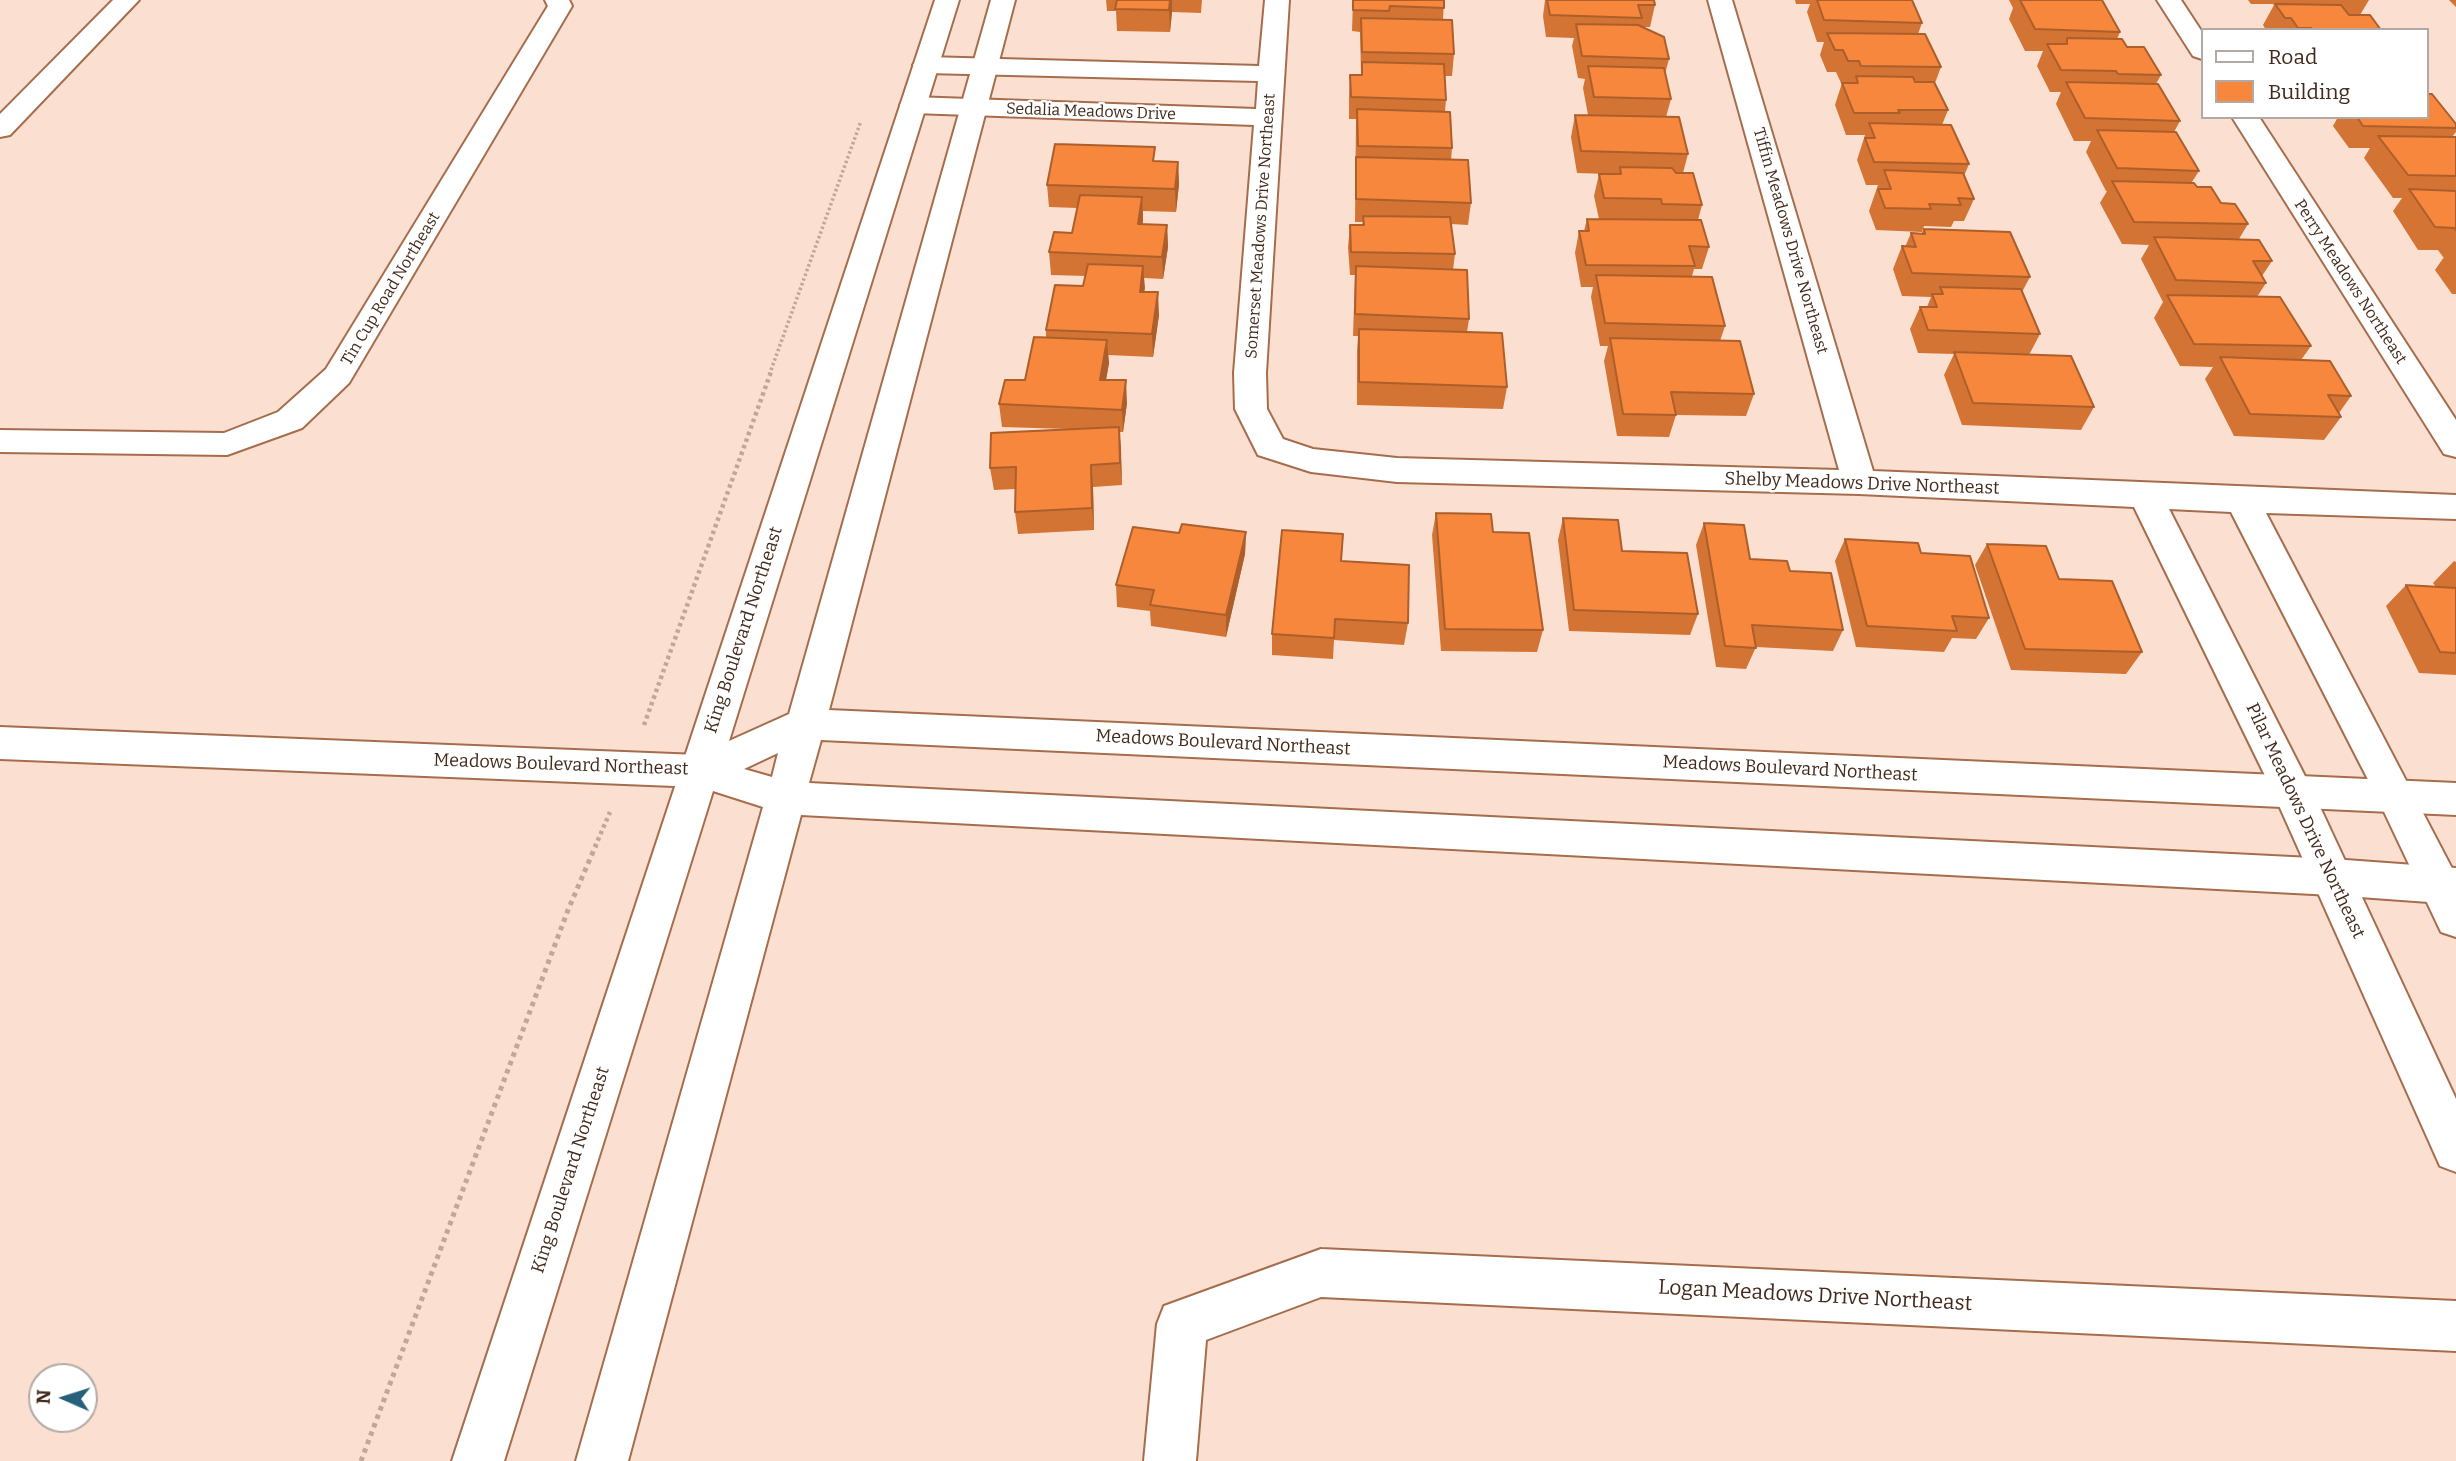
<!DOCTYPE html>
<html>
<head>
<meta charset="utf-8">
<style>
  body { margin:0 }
  #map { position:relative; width:2456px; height:1461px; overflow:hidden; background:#fbe0d2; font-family:Bitter,serif }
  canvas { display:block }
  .legend { position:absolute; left:2201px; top:28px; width:228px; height:91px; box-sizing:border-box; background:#fff; border:2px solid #b3a9a4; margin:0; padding:9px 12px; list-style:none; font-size:21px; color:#42291b }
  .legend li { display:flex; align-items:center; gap:14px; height:35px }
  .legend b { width:35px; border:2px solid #b3a9a4 }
  .north { position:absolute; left:28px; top:1363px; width:70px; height:70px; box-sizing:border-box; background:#fff; border:2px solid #b3a9a4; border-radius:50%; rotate:273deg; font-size:19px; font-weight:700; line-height:28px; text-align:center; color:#42291b }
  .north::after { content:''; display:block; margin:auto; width:24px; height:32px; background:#27607a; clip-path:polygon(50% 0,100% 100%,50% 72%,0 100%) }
</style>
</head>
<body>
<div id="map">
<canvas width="2456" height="1461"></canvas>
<ul class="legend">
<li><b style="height:9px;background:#fff"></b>Road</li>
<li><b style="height:19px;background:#f6873d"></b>Building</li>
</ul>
<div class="north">N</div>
</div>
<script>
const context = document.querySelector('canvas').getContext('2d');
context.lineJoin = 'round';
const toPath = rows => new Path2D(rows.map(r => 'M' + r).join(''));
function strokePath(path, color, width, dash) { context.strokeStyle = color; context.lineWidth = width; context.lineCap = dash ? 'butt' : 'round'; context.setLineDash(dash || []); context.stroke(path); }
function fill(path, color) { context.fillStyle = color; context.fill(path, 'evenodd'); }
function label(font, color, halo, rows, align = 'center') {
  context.font = font + ' Bitter,serif'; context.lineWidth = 5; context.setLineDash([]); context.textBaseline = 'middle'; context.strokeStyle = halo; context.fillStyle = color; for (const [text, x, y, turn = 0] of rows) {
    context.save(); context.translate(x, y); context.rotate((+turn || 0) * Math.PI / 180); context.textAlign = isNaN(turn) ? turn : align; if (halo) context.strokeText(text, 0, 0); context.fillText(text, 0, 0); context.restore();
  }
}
const street = toPath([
  [113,0,139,0,10,135,0,137,0,114,113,0],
  [545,0,569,0,572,6,349,383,302,428,227,455,0,452,0,430,224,433,278,412,326,369,548,6,545,0],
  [1265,0,1289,0,1266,373,1267,409,1283,439,1313,449,1397,458,1839,470,1708,0,1732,0,1873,471,2456,495,2456,519,2266,513,2456,876,2456,937,2441,932,2378,799,2231,512,2169,509,2313,792,2456,1099,2456,1172,2440,1166,2273,792,2134,507,1859,494,1397,482,1311,472,1258,455,1235,409,1234,373,1254,125,913,113,904,111,900,105,904,99,913,97,1256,109,1258,81,926,73,917,70,913,65,917,60,926,57,1259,66,1265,0],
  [2157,0,2181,0,2202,32,2202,59,2193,56,2157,0],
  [2232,117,2259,117,2456,420,2456,457,2444,454,2232,117],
  [0,727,699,755,713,760,719,771,713,782,699,787,0,759,0,727],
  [1321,1249,2456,1301,2456,1351,1321,1297,1206,1340,1196,1461,1144,1461,1157,1324,1164,1306,1321,1249]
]);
const secondary = toPath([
  [935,0,959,0,729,741,789,714,991,0,1015,0,829,710,2456,783,2456,815,821,740,809,783,2332,859,2456,868,2456,904,2332,895,801,815,628,1461,576,1461,763,807,713,791,504,1461,452,1461,935,0],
  [778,753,772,777,744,769,778,753]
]);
strokePath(street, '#a66d4c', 4);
strokePath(secondary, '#a66d4c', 4);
strokePath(toPath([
  [771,370,861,121]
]), '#c1a799', 3.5, [2.5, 2.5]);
strokePath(toPath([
  [644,725,772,369],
  [595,847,610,812]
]), '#c1a799', 4.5, [3.5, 3.5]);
strokePath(toPath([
  [361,1461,568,910,596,845]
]), '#c1a799', 5, [4.5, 4.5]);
fill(street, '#fff');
fill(secondary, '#fff');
fill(toPath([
  [1106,0,1202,0,1201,13,1172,12,1170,32,1117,31,1116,11,1107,11],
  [1353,0,1444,0,1443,20,1454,54,1452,76,1445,76,1446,100,1445,111,1452,148,1451,160,1471,203,1468,225,1451,224,1455,254,1453,270,1469,319,1467,332,1507,387,1503,409,1357,405,1357,351,1358,336,1353,336,1355,275,1350,275,1348,247,1350,225,1362,225,1363,222,1355,222,1356,119,1349,119,1349,97,1350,75,1361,75,1361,74,1360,32,1352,31],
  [1545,0,1654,0,1655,5,1650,27,1641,27,1669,59,1665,74,1671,99,1666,117,1688,154,1683,173,1702,205,1698,220,1709,247,1702,269,1694,269,1692,276,1725,326,1720,341,1754,394,1746,416,1676,415,1669,437,1617,436,1604,361,1608,346,1600,346,1591,297,1593,287,1581,287,1575,253,1579,231,1584,231,1587,219,1599,219,1594,196,1599,174,1608,174,1577,173,1571,137,1575,115,1588,115,1583,88,1585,79,1578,78,1572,46,1574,38,1546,37,1543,16],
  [1795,0,1912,0,1922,23,1918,34,1941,67,1935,83,1948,110,1942,125,1969,164,1964,176,1974,199,1964,221,1954,221,1951,227,1924,226,1922,232,1876,230,1869,211,1878,185,1866,185,1857,160,1865,135,1846,135,1835,105,1842,83,1851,83,1841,83,1836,72,1827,72,1820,55,1824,42,1817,42,1807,12,1810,4,1796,4],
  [2009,0,2102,0,2120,32,2117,39,2161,75,2156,84,2180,121,2174,132,2199,171,2192,182,2248,224,2239,239,2272,261,2262,276,2266,283,2257,297,2311,346,2301,360,2351,396,2339,413,2341,417,2324,440,2234,436,2205,379,2213,367,2180,366,2154,318,2163,302,2141,259,2149,245,2122,244,2100,203,2107,191,2106,191,2086,152,2091,141,2074,141,2056,104,2061,92,2050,92,2037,66,2043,51,2025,51,2009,19,2013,8],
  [2248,0,2369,0,2360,15,2381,30,2266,30,2263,25,2274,5,2273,4,2251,4],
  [2449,0,2456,0,2456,7],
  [2338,117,2426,117,2456,124,2456,132,2452,137,2456,137,2456,294,2452,294,2435,270,2444,257,2443,257,2438,250,2418,250,2393,211,2402,198,2393,198,2364,158,2370,148,2349,148,2333,126],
  [1155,161,1178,162,1179,184,1176,212,1143,211,1143,224,1167,225,1168,247,1163,279,1144,278,1144,292,1159,315,1153,357,1108,355,1109,363,1106,380,1127,403,1123,432,1120,432,1122,485,1093,487,1094,530,1018,534,1015,512,1015,489,994,490,990,468,1069,429,1002,427,999,404,1025,380,1046,338,1046,330,1083,286,1086,276,1051,275,1049,252,1072,233,1077,208,1049,207,1047,185],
  [1924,229,2030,277,2022,292,2040,334,2029,355,2094,407,2081,430,1962,425,1944,375,1954,354,1918,353,1910,329,1920,307,1927,307,1931,297,1902,296,1893,269,1902,246,1905,247,1911,233,1921,234],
  [1436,513,1493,532,1543,630,1537,652,1441,651,1432,535],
  [1563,518,1622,551,1698,614,1690,635,1569,631,1558,540],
  [1704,523,1843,630,1833,651,1756,647,1746,669,1716,667,1696,545],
  [1246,532,1245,554,1226,637,1151,626,1150,611,1117,607,1116,585,1179,533],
  [1845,539,1921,553,1989,618,1976,639,1952,638,1944,652,1856,647,1835,561],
  [1987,544,2059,579,2142,652,2126,674,2011,670,1975,565],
  [1341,561,1408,623,1404,645,1334,640,1333,659,1272,655,1272,634],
  [2454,561,2456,562,2456,675,2419,673,2386,606,2406,585,2435,586,2433,583]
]), '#d47434');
fill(toPath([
  [1170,0,1172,0,1172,12,1170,32,1169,10],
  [1178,162,1179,184,1176,212,1175,189],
  [1142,197,1143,220,1139,246,1138,224],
  [1167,225,1168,247,1163,279,1162,257],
  [1143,266,1145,288,1141,314,1140,292],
  [1158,292,1159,315,1153,357,1152,334],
  [1107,340,1109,363,1102,402,1100,380],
  [1126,380,1127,403,1123,432,1122,410],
  [1119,427,1121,449,1122,485,1120,463],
  [1091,465,1093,487,1094,530,1092,508],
  [1246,532,1245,554,1226,637,1226,615]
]), '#ac5e2b');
const building = toPath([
  [1117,0,1170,0,1169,10,1115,9,1117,0],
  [1353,0,1444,0,1444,8,1390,6,1389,11,1353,10,1353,0],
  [1547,0,1654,0,1655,5,1638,5,1642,18,1550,15,1547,0],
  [1817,0,1912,0,1922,23,1824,20,1817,0],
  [2020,0,2102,0,2120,32,2035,29,2020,0],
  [2275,4,2341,5,2349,15,2370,15,2381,30,2312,30,2311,28,2298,28,2291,18,2285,18,2275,4],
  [1361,18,1452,20,1454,54,1362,52,1361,18],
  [1576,24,1638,25,1664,37,1669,59,1582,56,1576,24],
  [1827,33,1925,34,1941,67,1861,66,1859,61,1848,61,1843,50,1835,50,1827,33],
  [2067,38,2122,39,2127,47,2144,47,2161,75,2118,74,2116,71,2061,70,2047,44,2067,44,2067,38],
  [1362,62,1444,64,1446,100,1351,97,1350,75,1362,75,1362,62],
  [1588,66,1664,68,1671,99,1594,97,1588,66],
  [1856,76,1913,77,1915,82,1934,82,1948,110,1898,110,1900,113,1854,113,1842,83,1858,83,1856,76],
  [2066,82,2158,84,2180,121,2085,118,2066,82],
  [2426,94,2432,94,2456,124,2456,128,2363,126,2357,117,2426,117,2426,94],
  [1357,109,1450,112,1452,148,1358,146,1357,109],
  [1575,115,1679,117,1688,154,1581,151,1575,115],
  [1869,123,1951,125,1969,164,1874,162,1865,138,1875,138,1869,123],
  [2097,130,2176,132,2199,171,2117,168,2097,130],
  [2378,136,2456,137,2456,176,2408,175,2378,136],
  [1055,144,1155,147,1153,161,1178,162,1175,189,1047,185,1055,144],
  [1356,157,1468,160,1471,203,1356,199,1356,157],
  [1620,167,1672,168,1676,173,1693,173,1702,205,1662,204,1661,199,1604,198,1599,174,1621,174,1620,167],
  [1884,170,1963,173,1974,199,1958,198,1961,205,1929,204,1931,209,1885,208,1878,189,1891,189,1884,170],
  [2112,181,2194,183,2197,187,2211,187,2221,203,2235,204,2248,224,2134,222,2112,181],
  [2409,189,2456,191,2456,230,2454,228,2435,227,2409,189],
  [1080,195,1142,197,1138,224,1167,225,1162,257,1049,252,1054,232,1072,233,1080,195],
  [1363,216,1450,217,1455,254,1351,252,1350,225,1364,225,1363,216],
  [1587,219,1701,220,1709,247,1689,246,1695,266,1586,265,1579,231,1589,231,1587,219],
  [1924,229,2010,232,2030,277,1912,273,1902,246,1916,247,1911,233,1925,234,1924,229],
  [2154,237,2259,240,2272,261,2253,261,2266,283,2176,280,2154,237],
  [1088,264,1143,266,1140,292,1158,292,1152,334,1046,330,1055,285,1083,286,1088,264],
  [1356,266,1467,270,1469,319,1355,314,1356,266],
  [1596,275,1712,277,1725,326,1605,323,1596,275],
  [1940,287,2021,289,2040,334,1928,330,1920,307,1937,307,1932,294,1943,294,1940,287],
  [2167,295,2280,297,2311,346,2194,344,2167,295],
  [1359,329,1502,333,1507,387,1359,382,1359,329],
  [1034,337,1107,340,1100,380,1126,380,1122,410,999,404,1005,380,1025,380,1034,337],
  [1610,338,1740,341,1754,394,1671,392,1676,415,1623,414,1610,338],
  [1954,352,2071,356,2094,407,1973,403,1954,352],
  [2220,357,2330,361,2351,396,2328,395,2341,417,2250,414,2220,357],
  [1119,427,1120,463,1091,465,1092,508,1015,512,1016,467,990,468,991,433,1119,427],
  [1436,513,1491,514,1493,532,1529,533,1543,630,1445,629,1436,513],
  [1563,518,1618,520,1622,551,1687,553,1698,614,1574,610,1563,518],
  [1704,523,1744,525,1750,559,1787,561,1790,571,1831,573,1843,630,1752,625,1756,648,1725,646,1704,523],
  [1182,524,1246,532,1226,615,1150,605,1154,590,1116,585,1133,527,1179,533,1182,524],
  [1282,530,1343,534,1341,561,1409,565,1408,623,1335,619,1334,638,1272,634,1282,530],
  [1845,539,1918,543,1921,553,1970,556,1989,618,1952,616,1957,631,1867,626,1845,539],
  [1987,544,2046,546,2059,579,2112,581,2142,652,2025,649,1987,544],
  [2406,585,2456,588,2456,653,2440,652,2406,585]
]);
fill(building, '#f6873d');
strokePath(building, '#ac5e2b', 2);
label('16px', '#42291b', '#fff', [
  ["Sedalia Meadows Drive",1091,112,2],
  ["Somerset Meadows Drive Northeast",1261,226,-86],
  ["Tiffin Meadows Drive Northeast",1790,241,74],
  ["Perry Meadows Northeast",2350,282,57],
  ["Tin Cup Road Northeast",391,289,-59]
]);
label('18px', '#42291b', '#fff', [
  ["Shelby Meadows Drive Northeast",1862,484,2],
  ["King Boulevard Northeast",744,630,-72],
  ["Meadows Boulevard Northeast",1223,743,3],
  ["Meadows Boulevard Northeast",561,765,2],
  ["Meadows Boulevard Northeast",1790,769,3],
  ["Pilar Meadows Drive Northeast",2305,821,65],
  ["King Boulevard Northeast",571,1170,-72]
]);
label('21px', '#42291b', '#fff', [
  ["Logan Meadows Drive Northeast",1815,1296,3]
]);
</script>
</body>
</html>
